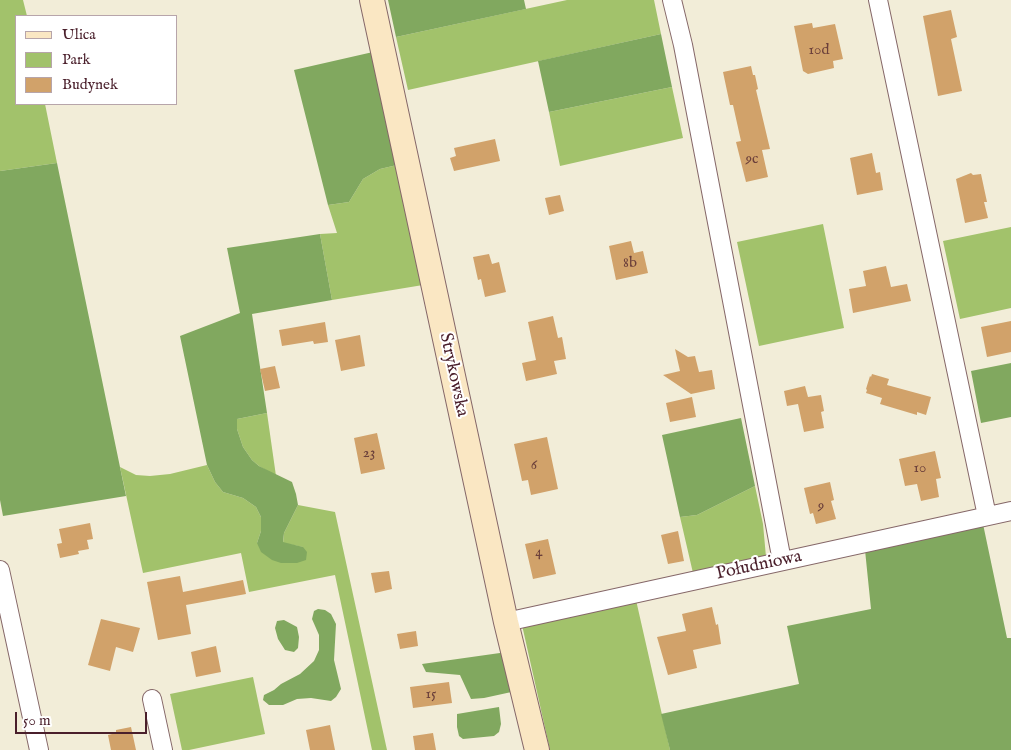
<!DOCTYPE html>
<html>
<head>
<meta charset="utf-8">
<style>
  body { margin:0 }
  #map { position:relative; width:1011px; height:750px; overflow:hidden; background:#f2edd8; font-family:"IM FELL English",serif }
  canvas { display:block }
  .legend { position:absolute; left:15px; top:15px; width:162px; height:90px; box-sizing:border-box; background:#fff; border:1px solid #b7a5aa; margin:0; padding:6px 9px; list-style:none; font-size:15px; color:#4a1f2b }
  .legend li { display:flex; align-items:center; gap:10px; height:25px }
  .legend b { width:25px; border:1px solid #b7a5aa }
  .scale { position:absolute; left:15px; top:712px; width:132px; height:22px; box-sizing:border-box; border:2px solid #4a1f2b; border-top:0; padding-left:6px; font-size:15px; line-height:18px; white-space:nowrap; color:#4a1f2b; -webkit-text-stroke:4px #fff; paint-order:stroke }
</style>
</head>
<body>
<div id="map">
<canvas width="1011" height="750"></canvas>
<ul class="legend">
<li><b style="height:6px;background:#fae7c3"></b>Ulica</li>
<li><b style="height:14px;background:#a2c26b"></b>Park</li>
<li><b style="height:14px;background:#d1a26a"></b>Budynek</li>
</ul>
<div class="scale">50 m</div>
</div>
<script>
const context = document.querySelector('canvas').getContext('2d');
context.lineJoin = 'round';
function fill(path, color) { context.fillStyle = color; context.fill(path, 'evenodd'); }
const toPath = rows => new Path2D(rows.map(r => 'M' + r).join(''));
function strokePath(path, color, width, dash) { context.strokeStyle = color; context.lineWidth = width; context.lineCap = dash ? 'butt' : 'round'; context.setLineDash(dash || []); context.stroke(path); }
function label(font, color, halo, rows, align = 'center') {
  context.font = font + ' "IM FELL English",serif'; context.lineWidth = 4; context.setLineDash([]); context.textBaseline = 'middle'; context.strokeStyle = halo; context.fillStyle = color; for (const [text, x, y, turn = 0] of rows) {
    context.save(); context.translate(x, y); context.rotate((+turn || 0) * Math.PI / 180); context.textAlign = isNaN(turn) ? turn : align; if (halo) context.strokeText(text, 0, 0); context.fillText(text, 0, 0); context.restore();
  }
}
fill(toPath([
  [0,0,23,0,27,16,16,16,16,104,45,104,57,163,0,171],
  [567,0,654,0,661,34,408,90,396,37],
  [672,87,683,138,560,166,549,112],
  [397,165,423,285,332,300,320,234,337,233,328,205,349,202,363,179,380,169],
  [823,224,844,328,759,346,737,242],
  [1011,227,1011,308,960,319,943,241],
  [267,413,276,476,259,466,252,460,243,447,237,429,237,419],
  [207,465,215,482,223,492,243,498,256,507,261,517,261,531,257,543,303,547,283,543,284,533,298,505,335,512,387,750,372,750,335,575,249,592,241,553,143,573,120,467,136,475,150,476,170,474],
  [755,486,763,524,766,557,693,573,680,517,697,515],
  [636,600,670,750,550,750,522,625],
  [253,677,265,734,189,750,182,750,170,694]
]), '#a2c26b');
fill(toPath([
  [388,0,524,0,526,9,396,37],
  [661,34,672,87,549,112,538,61],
  [373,52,397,165,380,169,363,179,349,202,328,205,294,70],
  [57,163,126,496,3,516,0,500,0,171],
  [320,234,332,300,252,314,267,413,237,419,237,429,243,447,252,460,259,466,292,482,296,494,298,505,284,533,283,542,303,547,307,552,306,560,297,563,281,563,272,560,261,552,257,543,261,531,261,517,256,507,243,498,223,492,215,482,207,465,180,336,240,313,227,248],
  [1011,363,1011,417,981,423,971,371],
  [741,418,755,486,697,515,680,517,662,435],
  [983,524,1007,638,1011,638,1011,750,670,750,661,714,799,684,787,626,871,609,865,550],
  [318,609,325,610,331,614,336,624,334,660,341,689,336,697,331,701,311,698,297,699,283,705,269,705,263,700,264,695,274,690,281,684,300,674,314,661,319,650,319,635,312,619,314,611],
  [284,620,297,627,299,637,298,648,294,652,285,650,278,639,275,628,277,621],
  [507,652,516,691,484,698,471,699,460,675,426,672,422,664],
  [499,707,501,724,499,732,494,736,463,739,459,736,457,727,457,714]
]), '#81a85f');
fill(toPath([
  [951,10,957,37,951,39,962,91,938,96,923,16],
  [812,23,813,28,835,24,843,59,833,61,834,68,808,74,803,71,794,26],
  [751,66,753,75,755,75,758,89,756,90,770,149,762,150,768,177,746,182,736,142,741,141,733,105,730,105,723,72],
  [495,139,500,161,454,171,450,158,456,156,454,148],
  [872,153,876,173,880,172,883,190,857,195,850,158],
  [971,173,973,175,981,174,987,202,984,202,988,218,965,223,956,179],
  [560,195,564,211,549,215,545,198],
  [631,241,634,253,643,251,648,273,616,280,609,246],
  [489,254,492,264,499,262,506,292,485,297,481,279,478,280,473,257],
  [886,266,891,287,907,284,911,301,853,313,849,289,866,286,863,271],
  [553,316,558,338,562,337,566,359,554,361,557,374,526,381,522,363,536,360,528,322],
  [1011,321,1011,352,987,357,981,327],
  [325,322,328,342,314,344,313,341,282,346,279,330],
  [360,335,365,366,341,371,335,340],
  [675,349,688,357,695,356,699,372,712,370,715,389,691,394,663,375,680,371],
  [275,366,280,388,265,391,260,369],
  [872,374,889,379,887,385,931,397,926,415,917,412,917,415,880,404,882,398,866,393,867,390,866,389,870,376,871,377],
  [805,386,808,397,821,395,824,411,821,412,824,428,804,432,798,404,787,406,784,391],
  [692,397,696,417,670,422,666,403],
  [377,433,385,469,361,474,354,438],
  [547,437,558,489,531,495,528,480,522,481,514,444],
  [935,451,941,478,936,479,939,497,921,501,917,484,905,486,899,459],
  [830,482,834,500,831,501,836,519,816,524,813,513,810,514,804,488],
  [90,523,93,539,87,540,89,549,78,551,79,554,60,558,57,544,62,543,59,529],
  [678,531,684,561,668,564,661,535],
  [548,539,556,574,533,579,525,544],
  [389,571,392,589,375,593,371,573],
  [180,576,183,592,243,580,246,594,186,605,191,634,158,640,147,582],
  [712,607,716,625,718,624,721,644,693,650,697,668,668,675,657,637,686,631,682,614],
  [101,619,140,628,133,652,116,647,110,671,88,665],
  [416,631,418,646,400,649,397,634],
  [216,646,221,672,196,677,191,652],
  [449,682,452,703,413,708,410,687],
  [330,725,335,750,310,750,306,730],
  [131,727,136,750,111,750,108,735,116,733,116,730],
  [433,733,436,750,415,750,413,736]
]), '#d1a26a');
const street = toPath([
  [672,0,683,45,782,561],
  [878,0,987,516],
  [0,570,39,750],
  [506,622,1011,511],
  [152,699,163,750]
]);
const secondary = toPath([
  [372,0,506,622,537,750]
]);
strokePath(street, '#856768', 20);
strokePath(secondary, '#856768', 26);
strokePath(street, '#fff', 18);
strokePath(secondary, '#fae7c3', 24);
label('15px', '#6c403b', null, [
  ["10d",819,51],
  ["9c",752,160],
  ["8b",630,264],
  ["23",369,454],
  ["6",534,466],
  ["10",920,469],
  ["9",821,507],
  ["4",539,553],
  ["15",431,695]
]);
label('18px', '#4a1f2b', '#fff', [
  ["Strykowska",453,375,78],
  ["Południowa",759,566,-12]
]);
</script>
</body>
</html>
